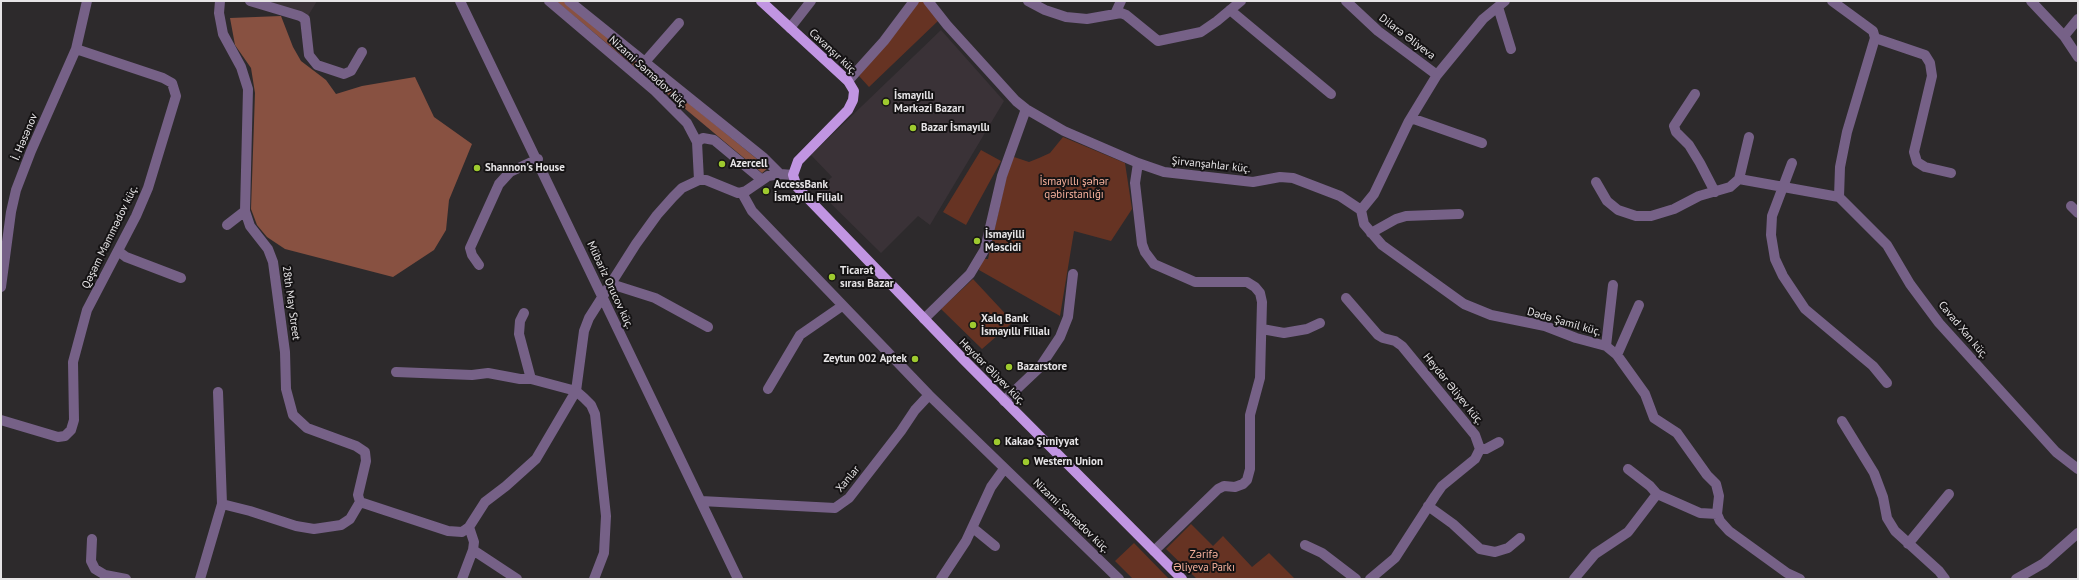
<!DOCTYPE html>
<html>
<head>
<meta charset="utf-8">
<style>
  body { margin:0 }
  #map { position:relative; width:2079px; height:580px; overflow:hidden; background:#2d2a2c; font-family:"PT Sans",sans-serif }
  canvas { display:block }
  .frame { position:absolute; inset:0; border:2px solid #e6e4e6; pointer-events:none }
</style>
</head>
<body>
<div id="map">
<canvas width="2079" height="580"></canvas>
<div class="frame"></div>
</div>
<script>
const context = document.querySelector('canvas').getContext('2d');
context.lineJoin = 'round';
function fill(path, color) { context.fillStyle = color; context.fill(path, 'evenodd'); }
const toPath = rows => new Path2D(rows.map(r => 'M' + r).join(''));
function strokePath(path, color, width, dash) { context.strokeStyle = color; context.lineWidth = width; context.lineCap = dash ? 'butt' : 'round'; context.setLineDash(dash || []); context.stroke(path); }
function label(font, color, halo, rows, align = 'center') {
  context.font = font + ' "PT Sans",sans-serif'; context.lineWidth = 4; context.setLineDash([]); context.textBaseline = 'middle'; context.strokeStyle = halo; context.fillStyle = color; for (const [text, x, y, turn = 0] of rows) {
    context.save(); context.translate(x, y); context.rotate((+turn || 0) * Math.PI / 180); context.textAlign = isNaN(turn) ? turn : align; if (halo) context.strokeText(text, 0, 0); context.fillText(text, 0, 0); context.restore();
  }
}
fill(toPath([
  [257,1,317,1,308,16],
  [941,30,1004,101,930,225,918,216,881,253,817,190,832,177,811,155]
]), '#3a3237');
fill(toPath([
  [919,1,923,1,939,20,869,87,859,76],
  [1063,137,1125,163,1132,209,1111,241,1074,231,1060,316,979,270,982,259,988,259,1011,156,1029,162,1039,158,1050,153],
  [981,150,1001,161,966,225,943,212],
  [973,279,1013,322,982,349,941,309],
  [1191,524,1213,546,1223,536,1252,567,1269,553,1295,579,1197,579,1166,549],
  [1134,543,1169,579,1133,579,1115,561]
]), '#663323');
fill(toPath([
  [556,1,564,1,768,168,762,173],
  [281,16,293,47,301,61,326,80,336,94,362,86,415,77,434,117,472,144,449,200,446,230,434,250,393,277,285,249,267,237,257,225,251,209,255,93,251,68,235,45,230,18]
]), '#885141');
strokePath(toPath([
  [220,1,219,13,223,34,241,67,248,89,245,211,250,226,268,249,273,262,285,352,286,389,293,415,307,428,356,446,365,452,366,461,358,495,360,502,448,531,462,532,469,527,485,502,506,486,536,459,576,391,584,331,589,318,636,244,657,215,673,197,682,188,699,180,706,180,738,193,746,191,768,176,780,174,793,175],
  [250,1,300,16,305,19,309,55,317,65,344,74,351,71,362,52],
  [460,1,738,579],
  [549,1,655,91,687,123,697,142,699,180],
  [569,1,764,158,780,174],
  [928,1,947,25,1016,101,1026,109,1064,131,1138,163,1164,172,1253,182,1280,177,1293,178,1340,196,1361,210,1374,194,1409,121,1437,75,1483,19,1505,1],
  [1028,1,1045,10,1066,17,1087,19,1121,13,1126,15,1158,41,1201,32,1217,21,1241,1],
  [1346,1,1378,31,1437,75],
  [1832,1,1873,31,1875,38,1847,132,1840,167,1839,197],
  [2031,1,2064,36,2078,57],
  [1498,7,1511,49],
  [1230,10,1331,94],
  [1115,14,1121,1],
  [790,28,811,1],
  [2064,36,2078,19],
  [1875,38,1925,55,1930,63,1932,76,1914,152,1917,162,1925,167,1951,173],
  [644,63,679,23],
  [848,81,884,41,914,1],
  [1695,94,1674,126,1676,132,1689,145,1700,163,1715,192],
  [1411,118,1482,143],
  [697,142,703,138,714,140,761,179],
  [1138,163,1135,183,1142,244,1145,252,1154,264,1195,282,1247,282,1255,287,1260,293,1262,302,1260,378,1250,415,1250,469,1247,480,1243,484,1235,487,1224,486,1218,489,1154,551],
  [1792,163,1772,216,1771,235,1775,259,1783,276,1805,309,1873,366,1887,383],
  [1739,179,1749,137],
  [1596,182,1607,201,1618,210,1636,216,1651,216,1674,209,1699,196,1730,187,1739,179,1839,197,1887,245,1910,284,1939,323,2056,452,2078,469],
  [742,193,752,211,929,395,1119,579],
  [2071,206,2078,213],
  [1361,210,1364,224,1382,245,1464,304,1491,315,1545,326,1576,338,1606,346,1617,355,1645,394,1654,418,1677,433,1707,475,1716,484,1719,496,1717,514,1720,521,1729,531,1787,573,1800,579],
  [227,225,245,211],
  [1371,233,1396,219,1406,216,1459,214],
  [118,251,126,257,181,278],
  [479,265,472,255,470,248,499,184,510,172,538,159],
  [611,284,655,298,708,327],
  [1,287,11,212,16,190,31,151,76,49,87,1],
  [1346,298,1378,335,1383,338,1395,341,1402,346,1475,435,1480,449,1475,459,1442,486,1435,496,1395,558,1370,579],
  [524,313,520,321,519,334,531,379],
  [924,319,970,274,985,249,1002,176,1026,109],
  [1262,329,1284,333,1307,329,1320,323],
  [1606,346,1613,285],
  [1617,355,1639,305],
  [396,372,472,375,488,373,520,379,531,379,576,391,584,398,591,405,595,414,606,516,604,553,594,579],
  [768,389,800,335,842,306],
  [1004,401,1040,367,1060,337,1068,317,1073,274],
  [1,420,58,437,65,436,71,430,74,420,73,362,87,310,136,216,148,188,176,96,172,83,163,78,76,49],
  [1842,421,1874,473,1883,497,1887,518,1895,531,1939,571,1945,579],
  [1480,449,1486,449,1499,442],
  [1628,469,1650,486,1657,494,1700,513,1717,514],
  [701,501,835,508,849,498,901,431,915,410,929,395],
  [222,504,250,511,296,526,314,529,341,525,350,519,360,502],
  [1428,506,1453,524,1480,549,1495,552,1508,548,1520,538],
  [973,528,995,546],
  [92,539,91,561,95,569,105,575,126,579],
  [1908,544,1949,494],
  [1305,545,1322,553,1356,579],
  [473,550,517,579],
  [200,579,222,504,218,392],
  [462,579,473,550,474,542,469,527],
  [941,579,966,541,991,487,1004,469],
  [1574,579,1595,554,1628,532,1657,494],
  [2016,579,2044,563,2078,533]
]), '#766187', 10);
strokePath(toPath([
  [761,1,848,81,854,91,853,100,848,110,798,161,793,175,797,187,964,360,1182,579]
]), '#c195e2', 10);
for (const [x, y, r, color] of [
  [886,102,4,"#9eca2f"],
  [913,128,4,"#9eca2f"],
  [722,164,4,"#9eca2f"],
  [477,168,4,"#9eca2f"],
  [766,191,4,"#9eca2f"],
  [977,241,4,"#9eca2f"],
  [832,277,4,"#9eca2f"],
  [973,325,4,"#9eca2f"],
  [915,359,4,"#9eca2f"],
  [1009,367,4,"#9eca2f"],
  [997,442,4,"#9eca2f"],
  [1026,462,4,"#9eca2f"]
]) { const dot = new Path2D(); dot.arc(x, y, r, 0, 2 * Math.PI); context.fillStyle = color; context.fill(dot); strokePath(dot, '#151314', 1.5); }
label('11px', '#e6e4e6', '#151314', [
  ["Dilarə Əliyeva",1407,37,37],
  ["Cavanşır küç.",833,52,43],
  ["Nizami Səmədov küç.",648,72,42],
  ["İ. Həsənov",25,137,-67],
  ["Şirvanşahlar küç.",1211,165,6],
  ["Qəşəm Məmmədov küç.",110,237,-64],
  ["Mübariz Orucov küç.",610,285,65],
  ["28th May Street",291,303,82],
  ["Dədə Şamil küç.",1564,322,16],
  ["Cavad Xan küç.",1963,330,50],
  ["Heydər Əliyev küç.",992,372,45],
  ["Heydər Əliyev küç.",1453,389,51],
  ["Xanlar",848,479,-50],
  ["Nizami Səmədov küç.",1071,516,44]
]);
label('bold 11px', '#e6e4e6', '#151314', [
  ["İsmayıllı",894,96],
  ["Mərkəzi Bazarı",894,109],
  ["Bazar İsmayıllı",921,128],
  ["Azercell",730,164],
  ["Shannon's House",485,168],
  ["AccessBank",774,185],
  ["İsmayıllı Filialı",774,198],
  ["İsmayilli",985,235],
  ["Məscidi",985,248],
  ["Ticarət",840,271],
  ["sırası Bazar",840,284],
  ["Xalq Bank",981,319],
  ["İsmayıllı Filialı",981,332],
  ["Zeytun 002 Aptek",907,359,"right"],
  ["Bazarstore",1017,367],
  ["Kakao Şirniyyat",1005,442],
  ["Western Union",1034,462]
], 'left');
label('11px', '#f7b19c', '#151314', [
  ["İsmayıllı şəhər",1074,182],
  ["qəbirstanlığı",1074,195],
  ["Zərifə",1204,555],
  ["Əliyeva Parkı",1204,568]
]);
</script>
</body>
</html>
